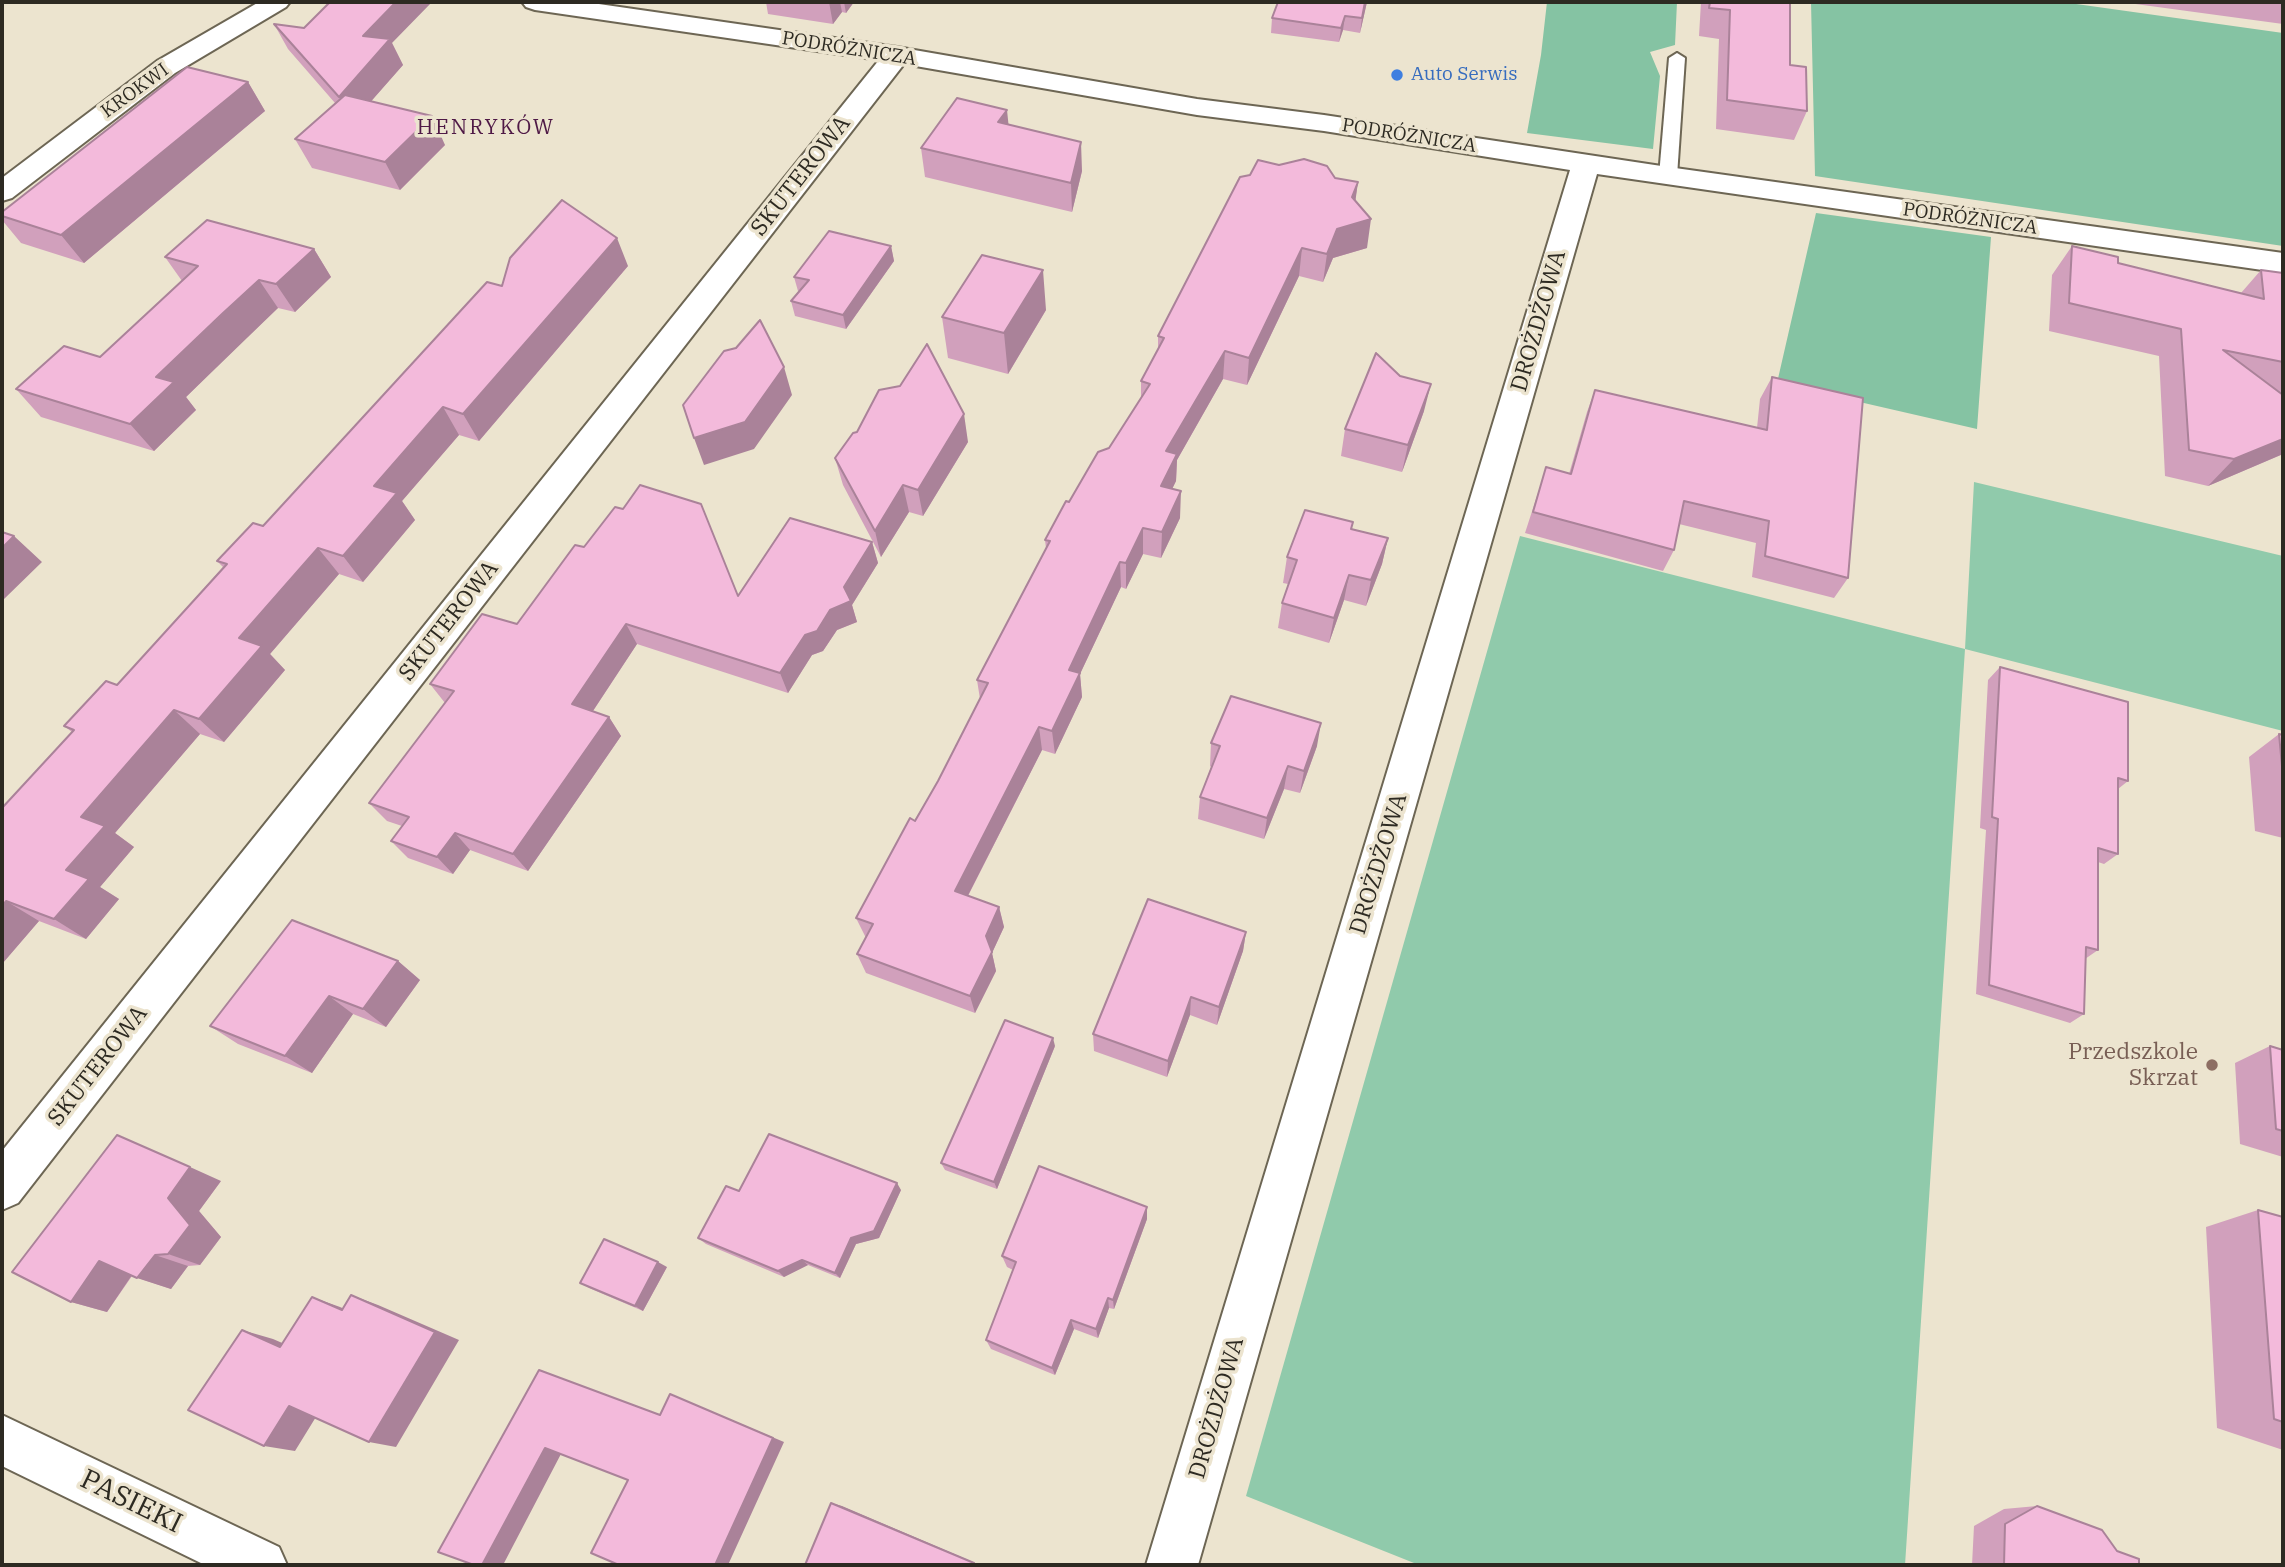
<!DOCTYPE html>
<html>
<head>
<meta charset="utf-8">
<style>
  body { margin:0 }
  #map { position:relative; width:2285px; height:1567px; overflow:hidden; background:#ece4cf; font-family:"IBM Plex Serif",serif }
  canvas { display:block }
  .frame { position:absolute; inset:0; border:4px solid #2d2a22; pointer-events:none }
</style>
</head>
<body>
<div id="map">
<canvas width="2285" height="1567"></canvas>
<div class="frame"></div>
</div>
<script>
const context = document.querySelector('canvas').getContext('2d');
context.lineJoin = 'round';
function fill(path, color) { context.fillStyle = color; context.fill(path, 'evenodd'); }
const toPath = rows => new Path2D(rows.map(r => 'M' + r).join(''));
function strokePath(path, color, width, dash) { context.strokeStyle = color; context.lineWidth = width; context.lineCap = dash ? 'butt' : 'round'; context.setLineDash(dash || []); context.stroke(path); }
function label(font, color, halo, rows, align = 'center') {
  context.font = font + ' "IBM Plex Serif",serif'; context.lineWidth = 7; context.setLineDash([]); context.textBaseline = 'middle'; context.strokeStyle = halo; context.fillStyle = color; for (const [text, x, y, turn = 0] of rows) {
    context.save(); context.translate(x, y); context.rotate((+turn || 0) * Math.PI / 180); context.textAlign = isNaN(turn) ? turn : align; if (halo) context.strokeText(text, 0, 0); context.fillText(text, 0, 0); context.restore();
  }
}
fill(toPath([
  [1974,482,2283,556,2283,731,1965,649,1905,1565,1419,1565,1246,1496,1520,536,1965,649]
]), '#90caab');
fill(toPath([
  [1547,2,1677,2,1675,45,1650,52,1660,76,1653,149,1527,133,1541,55],
  [1811,2,2062,2,2283,33,2283,246,1815,176],
  [1816,213,1991,237,1977,429,1777,383]
]), '#85c3a3');
const service = toPath([
  [1677,53,1685,58,1677,176,1668,182,1659,176,1669,58,1677,53]
]);
const minor = toPath([
  [259,2,290,2,286,7,175,73,12,198,2,201,2,178,157,61,259,2],
  [522,2,585,2,897,47,1197,99,1324,115,1668,167,2283,253,2283,273,1597,174,1198,1565,1146,1565,1570,170,1324,131,1197,115,904,64,18,1203,2,1210,2,1151,879,60,535,10,526,7,522,2],
  [2,1415,279,1547,287,1565,205,1565,2,1466,2,1415]
]);
strokePath(service, '#6d6654', 4);
strokePath(minor, '#6d6654', 4);
fill(service, '#fff');
fill(minor, '#fff');
fill(toPath([
  [766,2,854,2,846,13,842,12,833,24,768,14],
  [1278,2,1367,2,1360,33,1343,30,1339,42,1271,33,1272,18],
  [1701,2,1790,2,1790,65,1807,111,1794,140,1716,129,1719,39,1699,36],
  [2128,2,2283,2,2283,24,2128,3],
  [274,24,392,43,403,65,371,101,445,145,400,190,312,168,295,139,335,103,288,49],
  [248,82,265,111,84,263,21,243,2,220,2,212],
  [1009,125,1082,171,1072,212,925,177,921,148],
  [1335,178,1358,182,1355,201,1367,248,1333,258,1323,282,1299,276,1247,385,1223,379,1177,460,1176,481,1172,489,1180,518,1161,558,1143,554,1126,589,1121,587,1080,674,1082,697,1055,754,1042,750,968,896,999,907,1004,927,992,953,996,971,975,1013,866,973,857,954,866,938,856,918,938,781,980,699,977,680,1046,548,1045,540,1069,502,1109,448,1141,399,1141,381,1158,349,1158,336],
  [891,246,894,261,846,329,795,316,791,301,799,292,798,291,794,277],
  [2072,246,2118,263,2241,293,2261,270,2283,273,2283,394,2281,394,2283,454,2208,486,2165,476,2159,356,2049,331,2052,275],
  [314,249,331,277,295,312,278,308,242,342,186,397,196,410,154,451,41,417,16,389,100,357,182,281,165,257],
  [628,266,479,441,459,435,402,501,415,520,363,582,339,574,270,654,285,670,224,742,200,734,115,833,134,847,100,887,119,899,86,939,39,921,2,964,2,808,72,732,64,726,117,685,223,567,217,561,263,526,502,286],
  [1046,310,1008,374,948,358,942,317],
  [1400,376,1424,411,1402,472,1341,456,1345,429],
  [1772,377,1848,578,1834,598,1752,577,1756,543,1679,524,1674,550,1663,571,1525,533,1546,468,1569,474,1587,412,1595,390,1757,428,1760,399],
  [968,442,923,516,909,512,881,557,843,485,835,458],
  [1352,529,1388,538,1382,564,1366,606,1344,600,1329,643,1278,628,1282,603,1288,584,1283,583,1287,557],
  [872,542,878,563,852,605,857,622,837,630,823,651,812,655,788,693,637,644,593,711,609,717,621,736,528,871,470,850,453,874,408,858,391,841,402,826,387,821,369,803,445,703,430,684,517,624,738,596],
  [2000,667,2128,781,2118,789,2118,854,2104,864,2098,862,2098,950,2085,959,2084,1014,2070,1023,1976,994,1986,830,1980,828,1988,680],
  [2279,734,2283,735,2283,838,2255,831,2249,757],
  [1211,743,1317,746,1300,793,1284,789,1264,839,1198,819,1200,797,1211,767,1210,766],
  [1246,932,1243,951,1217,1025,1190,1015,1167,1077,1094,1051,1093,1034],
  [398,961,420,980,386,1027,353,1014,312,1073,238,1044,210,1026],
  [1055,1046,997,1189,945,1170,941,1163],
  [2270,1046,2283,1050,2283,1157,2240,1144,2235,1063],
  [221,1181,199,1211,221,1237,200,1265,188,1266,171,1289,132,1276,107,1312,71,1302],
  [901,1190,879,1238,856,1244,840,1278,808,1265,784,1277,706,1244,698,1238,739,1191],
  [1147,1207,1147,1219,1114,1309,1109,1308,1098,1338,1074,1329,1055,1375,991,1349,986,1340,1013,1270,1007,1267,1002,1256],
  [2258,1210,2283,1217,2283,1450,2217,1428,2206,1227],
  [667,1267,643,1311,589,1288,580,1283],
  [2037,1506,2117,1551,2139,1565,1972,1565,1974,1526,2004,1509]
]), '#d1a0bc');
fill(toPath([
  [396,2,432,2,392,43,403,65,353,122,339,97,363,36],
  [829,2,840,2,842,12,833,24],
  [844,2,854,2,846,13],
  [1365,2,1367,2,1360,33,1362,18],
  [1345,16,1343,30,1339,42,1341,28],
  [248,82,265,111,84,263,61,235],
  [1007,110,1010,139,998,122],
  [432,116,445,145,400,190,385,162],
  [1081,142,1082,171,1072,212,1071,183],
  [1358,182,1354,211,1352,197],
  [1371,219,1367,248,1333,258,1323,282,1327,254,1337,229],
  [617,238,628,266,479,441,463,414],
  [891,246,894,261,846,329,843,315],
  [1302,248,1299,276,1247,385,1249,358],
  [314,249,331,277,295,312,276,284],
  [1043,270,1046,310,1008,374,1004,333],
  [259,280,278,308,186,397,196,410,154,451,130,424,156,377],
  [1225,351,1223,379,1177,460,1176,481,1161,512,1161,486,1166,451],
  [784,367,792,395,754,449,704,465,694,438],
  [1431,384,1424,411,1402,472,1408,445],
  [443,407,459,435,402,501,415,520,363,582,343,556,374,486],
  [964,414,968,442,923,516,918,490],
  [2283,439,2283,454,2208,486,2234,459],
  [903,485,909,512,881,557,875,531],
  [1181,491,1180,518,1161,558,1162,532],
  [1143,528,1143,554,1126,589,1126,563],
  [14,536,42,562,2,601,2,548],
  [1388,538,1382,564,1366,606,1371,580],
  [872,542,878,563,852,605,857,622,837,630,823,651,812,655,788,693,780,673,805,635,844,587],
  [318,548,339,574,270,654,285,670,224,742,199,719,239,638],
  [1120,562,1121,587,1080,674,1082,697,1055,754,1052,731,1069,670],
  [1349,575,1344,600,1329,643,1334,618],
  [626,624,637,644,585,723,572,704],
  [174,710,200,734,115,833,134,847,100,887,119,899,86,939,54,919,81,817],
  [609,717,621,736,528,871,513,854],
  [1321,723,1317,746,1300,793,1304,771],
  [1039,727,1042,750,960,911,955,891],
  [1288,766,1284,789,1264,839,1267,818],
  [455,833,470,850,453,874,437,857],
  [6,901,39,921,2,964,2,906],
  [999,907,1004,927,992,953,996,971,975,1013,970,996,986,936],
  [1246,932,1243,951,1217,1025,1219,1007],
  [398,961,420,980,386,1027,363,1009],
  [329,996,353,1014,312,1073,285,1056],
  [1191,997,1190,1015,1167,1077,1168,1061],
  [1053,1038,1055,1046,997,1189,994,1182],
  [190,1167,221,1181,199,1211,221,1237,200,1265,168,1254,168,1198],
  [897,1183,901,1190,879,1238,856,1244,840,1278,835,1273,851,1238],
  [1147,1207,1147,1219,1114,1309,1113,1300],
  [155,1255,188,1266,171,1289,137,1278],
  [802,1260,808,1265,784,1277,778,1271],
  [99,1261,134,1272,107,1312,71,1302],
  [658,1262,667,1267,643,1311,635,1306],
  [351,1295,378,1305,459,1340,396,1447,369,1442],
  [312,1297,340,1307,369,1320,342,1310],
  [1108,1298,1109,1308,1098,1338,1096,1329],
  [1071,1320,1074,1329,1055,1375,1052,1368],
  [242,1330,273,1339,310,1355,280,1347],
  [670,1394,784,1442,728,1565,715,1565],
  [289,1406,319,1412,295,1451,264,1446],
  [545,1448,562,1452,503,1565,482,1565],
  [831,1503,842,1506,980,1565,973,1565]
]), '#aa8299');
const building = toPath([
  [330,2,396,2,363,36,390,39,339,97,274,24,304,28,330,2],
  [1278,2,1365,2,1362,18,1345,16,1341,28,1272,18,1278,2],
  [1710,2,1790,2,1790,65,1806,67,1807,111,1727,100,1730,10,1709,8,1710,2],
  [187,67,248,82,61,235,2,216,2,212,187,67],
  [345,95,432,116,385,162,295,139,345,95],
  [957,98,1007,110,998,122,1081,142,1071,183,921,148,957,98],
  [1304,159,1327,166,1335,178,1358,182,1352,197,1371,219,1337,229,1327,254,1302,248,1249,358,1225,351,1166,451,1177,454,1161,486,1181,491,1162,532,1143,528,1126,563,1120,562,1069,670,1080,673,1052,731,1039,727,955,891,999,907,986,936,992,952,970,996,857,954,873,924,856,918,910,818,915,821,938,781,988,683,977,680,1050,541,1045,540,1066,501,1069,502,1098,452,1109,448,1150,384,1141,381,1164,338,1158,336,1240,177,1250,175,1258,160,1279,165,1304,159],
  [562,200,617,238,463,414,443,407,374,486,397,493,343,556,318,548,239,638,262,646,199,719,174,710,81,817,105,826,66,870,89,879,54,919,6,901,2,906,2,808,74,730,64,726,106,681,117,685,227,564,217,561,253,523,263,526,487,282,502,286,510,258,562,200],
  [207,220,314,249,276,284,259,280,222,314,156,377,174,382,130,424,16,389,64,346,100,357,198,266,165,257,207,220],
  [829,231,891,246,843,315,791,301,809,280,794,277,829,231],
  [2072,246,2118,257,2118,263,2264,299,2261,270,2283,273,2283,362,2223,350,2283,395,2283,439,2234,459,2189,450,2181,329,2069,303,2072,246],
  [982,255,1043,270,1004,333,942,317,982,255],
  [760,320,784,367,745,422,694,438,683,405,724,351,736,348,760,320],
  [927,344,964,414,918,490,903,485,875,531,835,458,853,433,857,432,879,390,900,386,927,344],
  [1376,353,1400,376,1431,384,1408,445,1345,429,1376,353],
  [1772,377,1863,398,1848,578,1765,556,1769,521,1684,501,1674,550,1533,512,1546,467,1571,474,1595,390,1767,430,1772,377],
  [640,485,701,504,738,596,790,518,872,542,844,587,851,601,830,610,817,631,805,635,780,673,626,624,572,704,609,717,513,854,455,833,437,857,391,841,409,817,369,803,454,691,430,684,482,614,517,624,575,545,584,547,615,507,623,509,640,485],
  [1305,510,1353,522,1351,529,1388,538,1371,580,1349,575,1334,618,1282,603,1297,560,1287,557,1305,510],
  [2,532,14,536,2,548,2,532],
  [2000,667,2128,702,2128,781,2118,778,2118,854,2098,848,2098,950,2086,947,2084,1014,1989,985,1998,819,1992,817,2000,667],
  [1231,696,1321,723,1304,771,1288,766,1267,818,1200,797,1220,746,1211,743,1231,696],
  [2279,734,2283,735,2283,777,2279,734],
  [1148,899,1246,932,1219,1007,1191,997,1168,1061,1093,1034,1148,899],
  [292,920,398,961,363,1009,329,996,285,1056,210,1026,292,920],
  [1005,1020,1053,1038,994,1182,941,1163,1005,1020],
  [2270,1046,2283,1050,2283,1131,2276,1129,2270,1046],
  [769,1134,897,1183,874,1231,851,1238,835,1273,802,1260,778,1271,698,1238,726,1186,739,1191,769,1134],
  [117,1135,190,1167,168,1198,190,1225,168,1254,155,1255,137,1278,99,1261,71,1302,12,1272,117,1135],
  [1039,1166,1147,1207,1113,1300,1108,1298,1096,1329,1071,1320,1052,1368,986,1340,1016,1262,1002,1256,1039,1166],
  [2258,1210,2283,1217,2283,1422,2274,1419,2258,1210],
  [604,1239,658,1262,635,1306,580,1283,604,1239],
  [351,1295,435,1332,369,1442,289,1406,264,1446,188,1410,242,1330,280,1347,312,1297,342,1310,351,1295],
  [539,1370,660,1415,670,1394,773,1438,715,1565,619,1565,591,1553,628,1480,545,1448,482,1565,474,1565,438,1552,539,1370],
  [831,1503,974,1563,973,1565,805,1565,831,1503],
  [2037,1506,2102,1530,2117,1551,2139,1559,2139,1565,2004,1565,2005,1524,2037,1506]
]);
fill(building, '#f3badb');
strokePath(building, '#aa8299', 2);
for (const [x, y, r, color] of [
  [1397,75,7,"#3f7fe0"],
  [2212,1065,7,"#8d6e63"]
]) { const dot = new Path2D(); dot.arc(x, y, r, 0, 2 * Math.PI); context.fillStyle = color; context.fill(dot); strokePath(dot, '#ece4cf', 2.5); }
label('19px', '#2d2a22', '#ece4cf', [
  ["PODRÓŻNICZA",849,49,9],
  ["KROKWI",135,91,-36],
  ["PODRÓŻNICZA",1409,136,9],
  ["PODRÓŻNICZA",1970,219,8]
]);
label('19px', '#366cbe', '#ece4cf', [
  ["Auto Serwis",1411,75]
], 'left');
context.letterSpacing = '2px';
label('21px', '#4f1946', '#ece4cf', [
  ["HENRYKÓW",486,128]
]);
context.letterSpacing = '0px';
label('23px', '#2d2a22', '#ece4cf', [
  ["SKUTEROWA",801,176,-52],
  ["DROŻDŻOWA",1539,321,-74],
  ["SKUTEROWA",449,621,-52],
  ["DROŻDŻOWA",1379,864,-73],
  ["SKUTEROWA",98,1066,-52],
  ["DROŻDŻOWA",1217,1408,-74]
]);
label('23px', '#785e54', '#ece4cf', [
  ["Przedszkole",2198,1052],
  ["Skrzat",2198,1078]
], 'right');
label('28px', '#2d2a22', '#ece4cf', [
  ["PASIEKI",131,1502,26]
]);
</script>
</body>
</html>
